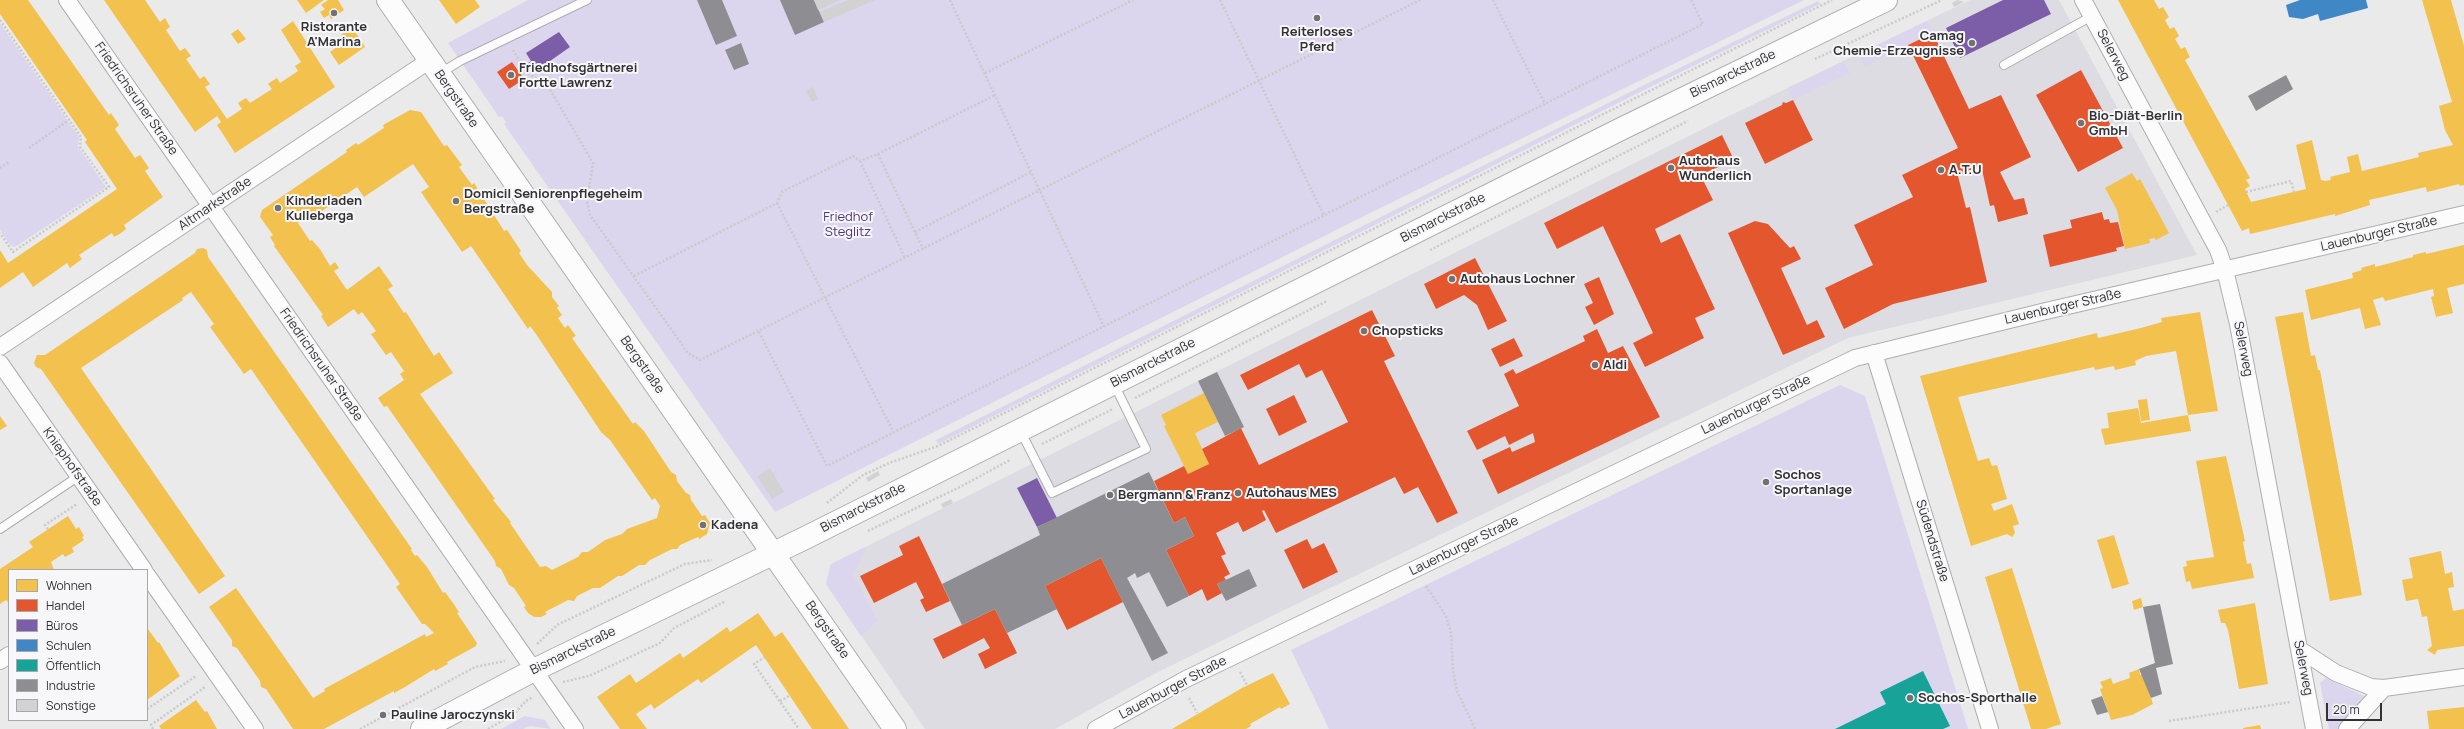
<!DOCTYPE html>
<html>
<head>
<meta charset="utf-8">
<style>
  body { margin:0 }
  #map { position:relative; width:2464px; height:729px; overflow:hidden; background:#eaeaeb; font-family:Manrope,sans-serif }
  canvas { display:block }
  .legend { position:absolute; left:8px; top:569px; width:140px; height:152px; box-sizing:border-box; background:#f7f6f9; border:1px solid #a8a7aa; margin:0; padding:5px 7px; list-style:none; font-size:12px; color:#323133 }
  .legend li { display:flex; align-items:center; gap:8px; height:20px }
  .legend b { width:20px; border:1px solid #a8a7aa }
  .scale { position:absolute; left:2326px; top:703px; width:56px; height:18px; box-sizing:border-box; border:2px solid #323133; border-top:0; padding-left:5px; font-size:12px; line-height:14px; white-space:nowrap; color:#323133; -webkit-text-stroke:3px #f7f6f9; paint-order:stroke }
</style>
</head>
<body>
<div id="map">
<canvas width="2464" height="729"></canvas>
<ul class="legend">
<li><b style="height:11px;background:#f2c14e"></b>Wohnen</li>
<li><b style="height:11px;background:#e4572e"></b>Handel</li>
<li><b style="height:11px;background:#7b5ea7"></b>Büros</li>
<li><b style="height:11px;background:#3f88c5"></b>Schulen</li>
<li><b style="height:11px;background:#17a398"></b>Öffentlich</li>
<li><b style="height:11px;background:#8d8d92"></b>Industrie</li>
<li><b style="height:11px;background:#d2d2d3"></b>Sonstige</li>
</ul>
<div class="scale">20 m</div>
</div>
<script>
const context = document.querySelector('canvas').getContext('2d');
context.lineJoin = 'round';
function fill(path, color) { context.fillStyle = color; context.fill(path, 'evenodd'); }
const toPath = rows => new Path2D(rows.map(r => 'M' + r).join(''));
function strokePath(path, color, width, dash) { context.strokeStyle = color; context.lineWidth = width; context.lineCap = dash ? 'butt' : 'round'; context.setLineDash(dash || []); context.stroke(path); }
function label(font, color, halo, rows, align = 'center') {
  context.font = font + ' Manrope,sans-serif'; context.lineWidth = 4; context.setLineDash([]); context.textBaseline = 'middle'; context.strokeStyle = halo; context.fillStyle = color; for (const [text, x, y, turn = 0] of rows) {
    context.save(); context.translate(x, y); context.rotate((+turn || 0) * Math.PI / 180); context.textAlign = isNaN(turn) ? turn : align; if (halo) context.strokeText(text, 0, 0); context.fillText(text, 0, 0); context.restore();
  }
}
fill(toPath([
  [1970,0,2059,0,2197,255,1848,338,1274,615,1152,675,1055,729,925,729,826,584,831,564,1727,117]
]), '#dddce2');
fill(toPath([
  [528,0,1804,0,1368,214,775,512,504,124,506,122,502,116,499,117,448,43],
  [1818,1,1820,4,1640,92,938,444,936,440,1638,88],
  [1927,21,1933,33,1865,66,1859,54],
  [0,23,79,137,78,147,106,187,15,247,10,245,0,230],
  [1844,61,1850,73,1793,100,1788,88],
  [1840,385,1865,396,1968,729,1329,729,1291,650],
  [863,548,866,550,853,574,877,621,861,636,826,584,831,564],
  [2326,678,2364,696,2339,729,2329,729,2320,683],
  [525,716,545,720,551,729,530,726,523,729,501,729]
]), '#dbd5ee');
fill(toPath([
  [0,0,28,0,109,115,111,113,119,125,115,129,135,158,140,155,149,168,145,171,163,197,124,225,126,229,121,233,114,237,112,233,79,255,82,259,70,268,67,263,33,287,23,272,0,288,0,250,8,263,117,189,85,142,87,140,0,14],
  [104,0,145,0,160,22,165,18,170,27,166,30,180,51,185,48,191,56,186,59,200,79,204,76,210,84,205,87,227,119,242,109,238,103,246,98,250,103,272,89,268,84,272,81,277,78,280,83,298,71,295,66,301,62,281,30,293,21,335,87,235,153,217,125,221,122,217,116,195,132],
  [297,0,324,0,306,13],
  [328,0,338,0,344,10,331,19,329,15,324,18,320,12,325,9,321,5],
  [439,0,475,0,480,7,456,24],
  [2118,0,2154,0,2159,9,2163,7,2169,17,2165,20,2170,29,2174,27,2179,36,2175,39,2181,49,2185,47,2190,57,2185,60,2250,178,2246,180,2250,186,2245,189,2251,202,2306,189,2296,145,2312,140,2321,180,2325,181,2331,180,2330,177,2350,172,2347,157,2358,154,2362,171,2419,157,2418,153,2453,145,2445,130,2439,106,2452,102,2422,0,2451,0,2464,46,2464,185,2460,186,2459,184,2427,192,2426,187,2369,200,2370,205,2335,216,2335,214,2250,234,2249,228,2242,231],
  [352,27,365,47,339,65,330,52,345,41,341,35],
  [238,29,246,39,238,44,231,34],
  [410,110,421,112,444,146,447,145,462,165,459,167,472,185,474,183,504,231,507,230,521,251,519,253,527,265,552,292,552,297,559,306,557,308,562,315,558,318,565,328,568,325,576,336,572,338,633,424,635,422,644,431,671,472,676,475,677,481,686,493,690,495,691,500,702,516,705,515,710,523,707,534,699,539,698,537,680,545,677,549,672,549,650,560,645,565,639,565,622,576,618,576,600,588,593,588,577,596,574,601,568,600,545,612,547,614,541,617,534,617,528,613,524,607,526,606,514,588,509,585,501,569,496,566,495,561,387,406,384,407,378,398,404,380,400,374,404,371,391,352,386,355,371,334,376,331,362,312,358,315,354,309,328,327,321,316,323,315,274,246,275,245,270,237,273,235,260,217,262,210,347,152,346,150,356,143,358,145,384,128,383,125],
  [413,164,429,187,421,192,462,252,471,246,528,329,530,326,536,334,601,432,610,440,652,500,655,498,660,506,657,518,627,529,622,534,605,540,588,552,582,552,578,557,552,570,546,566,540,567,510,523,511,522,493,500,495,499,420,394,453,373,439,352,434,356,406,312,404,313,388,289,393,286,379,266,347,290,334,271,339,268,335,262,330,266,320,249,312,240,310,241,298,223,304,219,306,222,357,187,364,197],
  [2132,173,2137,181,2140,179,2169,233,2156,240,2154,238,2149,239,2150,243,2125,249,2117,210,2105,188],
  [2464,245,2464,284,2447,288,2453,313,2436,317,2431,297,2434,296,2433,289,2385,301,2383,297,2373,300,2381,325,2365,329,2360,308,2311,320,2305,290,2353,278,2352,273,2362,270,2361,268,2375,264,2375,267,2413,257,2413,255,2426,252,2426,254],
  [203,248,207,250,208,257,412,549,411,550,415,556,417,555,427,567,443,593,445,592,453,603,459,612,457,613,477,643,476,646,447,662,448,664,435,671,434,669,405,687,394,693,394,691,324,729,293,729,266,689,261,687,260,681,237,648,232,646,232,640,209,607,236,588,313,698,325,691,324,689,425,634,426,637,434,633,425,624,422,624,396,587,400,584,251,369,244,374,210,327,214,324,191,292,182,298,183,300,81,368,225,576,199,594,41,369,36,367,34,363,37,355,45,355,195,253,197,249],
  [2200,312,2218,411,2188,415,2176,351,2146,356,2135,361,2136,365,2115,370,2114,366,2095,370,2094,367,1958,397,1978,461,1989,458,1992,466,1997,465,2007,499,1991,504,1994,511,2012,504,2019,524,2013,526,2015,533,2012,537,2007,534,1971,546,1920,376,2097,333,2098,338,2141,328,2162,322,2161,318],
  [2303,312,2311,356,2315,355,2318,370,2320,370,2362,595,2330,601,2275,317],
  [1204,393,1218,422,1195,433,1209,464,1188,474,1164,426,1166,425,1161,415],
  [2147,399,2150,420,2141,421,2138,400],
  [2138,408,2141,423,2188,415,2191,431,2105,445,2101,429,2109,428,2107,413],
  [0,416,7,426,0,430],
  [2226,456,2245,541,2243,542,2247,564,2251,563,2254,578,2192,589,2190,581,2186,582,2183,567,2187,566,2186,561,2214,557,2196,461],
  [68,516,76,529,79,527,84,536,82,537,84,540,72,548,74,552,65,557,63,554,51,562,54,570,9,570,9,603,6,600,0,604,0,569,33,547,29,542],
  [2114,535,2129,584,2112,589,2097,540],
  [2441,551,2445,574,2452,572,2454,587,2448,588,2453,611,2464,609,2464,646,2437,650,2435,655,2427,650,2432,646,2427,616,2422,617,2418,599,2406,601,2402,580,2413,578,2409,558],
  [2012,568,2061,724,2046,729,2031,729,1985,577],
  [2141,598,2143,607,2134,610,2132,601],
  [2255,603,2268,684,2239,689,2228,630,2225,623,2221,623,2218,610],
  [758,613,775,637,782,632,849,729,812,729,756,645,701,683,698,679,654,709,651,704,636,714,647,729,620,729,597,697,630,674,636,683,680,653,683,658,727,627,730,632],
  [147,625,148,629,158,643,159,642,180,676,147,700],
  [2139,669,2140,675,2143,674,2153,704,2132,715,2111,720,2100,689,2103,688,2100,682,2111,678,2113,684,2121,681,2130,678,2129,673],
  [1273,673,1290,704,1281,709,1280,707,1250,724,1251,726,1246,729,1172,729,1242,688],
  [196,700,205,712,207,711,217,729,161,729,159,726],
  [2464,707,2464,729,2429,729,2427,711],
  [2260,725,2261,729,2243,729,2243,728]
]), '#f2c14e');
fill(toPath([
  [1933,33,1969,109,2001,95,2031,157,2000,172,2014,200,2024,198,2028,214,1998,222,1994,205,1990,206,1981,165,1958,176,1966,208,1970,207,1987,282,1893,304,1844,329,1825,288,1873,265,1854,225,1913,197,1902,175,1958,148,1908,45],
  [512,62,524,79,509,89,497,72],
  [2081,70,2123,148,2078,172,2036,95],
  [1793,100,1813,140,1765,164,1745,123,1782,105,1783,102,1786,103],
  [1722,135,1734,160,1707,172,1703,180,1713,200,1655,229,1661,243,1680,234,1715,309,1695,318,1704,338,1645,367,1633,343,1653,333,1603,226,1557,249,1544,223],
  [2102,212,2104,220,2109,219,2110,223,2118,222,2124,246,2116,248,2117,251,2050,267,2043,235,2072,228,2070,220],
  [1755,221,1768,224,1790,248,1794,246,1801,259,1781,268,1807,325,1817,320,1825,337,1783,355,1728,233],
  [1475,258,1507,321,1488,330,1477,305,1464,295,1436,309,1424,284],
  [1599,277,1614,314,1594,325,1585,307,1593,303,1584,284],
  [1372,310,1395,356,1384,361,1458,513,1437,523,1418,487,1404,494,1395,477,1276,533,1264,510,1262,511,1266,520,1255,526,1243,532,1238,522,1216,533,1226,554,1221,556,1230,574,1224,577,1226,580,1217,584,1222,593,1207,601,1202,589,1189,596,1166,550,1194,536,1185,517,1174,523,1154,481,1184,466,1188,474,1209,464,1202,449,1241,428,1259,465,1348,422,1322,370,1306,378,1299,364,1248,390,1240,375],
  [1597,329,1608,353,1623,346,1660,417,1498,494,1482,460,1510,447,1512,452,1535,442,1533,433,1509,445,1505,436,1477,450,1467,431,1519,406,1504,374,1513,369,1516,374,1585,341,1583,336],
  [1514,338,1523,356,1500,367,1491,349],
  [1294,395,1307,422,1279,436,1266,409],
  [919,536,950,601,926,612,920,600,924,598,916,582,874,603,860,576,903,555,899,546],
  [1307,539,1312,549,1324,543,1338,572,1303,589,1284,550],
  [1101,558,1123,602,1067,630,1045,586],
  [995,609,1017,653,985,669,978,654,990,648,984,638,943,659,933,639]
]), '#e4572e');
fill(toPath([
  [2003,0,2044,0,2051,14,1960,58,1946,28],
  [559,32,570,47,533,73,527,64,531,61,526,53],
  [1037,478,1057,518,1037,527,1017,488]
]), '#7b5ea7');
fill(toPath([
  [2300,0,2366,0,2368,8,2320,21,2318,14,2303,19,2289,17,2286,5]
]), '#3f88c5');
fill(toPath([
  [1923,671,1950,726,1943,729,1835,729,1886,704,1880,692]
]), '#17a398');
fill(toPath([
  [697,0,722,0,737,36,716,45],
  [780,0,814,0,824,22,795,35],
  [741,43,749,64,734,70,725,50],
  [2286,75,2293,89,2256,111,2248,96],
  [1217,372,1244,427,1225,436,1198,381],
  [1149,472,1174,523,1185,517,1194,536,1166,550,1189,596,1167,607,1149,572,1137,578,1135,573,1127,578,1168,653,1152,661,1101,558,1045,586,1057,609,1007,633,995,609,962,625,942,584,1040,535,1037,527],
  [1249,569,1257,586,1226,601,1217,584],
  [2160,604,2173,664,2156,668,2162,694,2151,698,2139,669,2155,663,2143,607],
  [2102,696,2108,712,2097,715,2091,700]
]), '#8d8d92');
fill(toPath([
  [814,0,840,0,818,10],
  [848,0,875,0,824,22,820,12],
  [1957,0,1964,2,1954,7,1952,3],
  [813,87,818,99,812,102,806,91],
  [770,468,784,492,772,499,757,476],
  [878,471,880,475,868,482,866,478],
  [951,499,953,503,943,508,941,504]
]), '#d2d2d3');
const lane = toPath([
  [2004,65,2092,16],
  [439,74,460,61,587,0],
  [1020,430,1052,493,1146,449,1114,384],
  [0,529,79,476]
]);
const street = toPath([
  [67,0,575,729],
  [2083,0,2218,250,2225,270,2238,324,2314,729],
  [0,347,430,60],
  [1874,353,1990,729],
  [0,363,144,570],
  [147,575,255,729],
  [2299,649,2336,673,2371,687,2384,688,2464,677],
  [0,661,9,655],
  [1096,729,1186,679,1855,358,2046,311,2464,214],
  [2347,729,2384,688]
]);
const secondary = toPath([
  [388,0,895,729],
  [422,729,534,670,805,538,1623,128,1886,0]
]);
strokePath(lane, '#aeaeae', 10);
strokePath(street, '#aeaeae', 18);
strokePath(secondary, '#aeaeae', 24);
strokePath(toPath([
  [950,0,1104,327],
  [1220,0,1324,216],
  [1493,0,1545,104],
  [0,20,81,137,80,147,109,187,13,252,0,233],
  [513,50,526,72,548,86,593,163,587,201,590,215,688,353,700,360,1420,0],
  [1815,59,1942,0],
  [985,73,1133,0],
  [29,148,69,120],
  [878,154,923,249],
  [860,161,905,258],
  [0,168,9,162],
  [2246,192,2291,181,2294,192],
  [777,203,894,433],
  [2216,212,2228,205],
  [915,232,1031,172],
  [1430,250,1688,121],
  [634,276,777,203,782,192,853,156,860,161,878,154,995,95],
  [759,332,827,466,1703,24,1691,0],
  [1135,398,1327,301],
  [1042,444,1113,409],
  [827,503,863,475,889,463,938,446,1832,0],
  [48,529,45,525,77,504],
  [868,531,958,488,1010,460],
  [1426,586,1446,616,1451,633,1453,671,1457,691,1475,729],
  [537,644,557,625,685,564,712,560],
  [765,657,754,664,799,729],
  [1240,672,1247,685],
  [563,682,589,676,660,643,674,628,726,601],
  [1189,698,1197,713],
  [780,701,789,696],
  [147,709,196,676],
  [2169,721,2291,702],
  [153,729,151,725,205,687],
  [360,729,475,667,505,661],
  [488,729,514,714,526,701,533,697]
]), '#cacaca', 2.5, [2, 2]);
strokePath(lane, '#fcfcfc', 8);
strokePath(street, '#fcfcfc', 16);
strokePath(secondary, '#fcfcfc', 22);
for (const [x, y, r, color] of [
  [334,13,4,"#727273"],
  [1317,18,4,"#727273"],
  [1972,43,4,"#727273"],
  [511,75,4,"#727273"],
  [2081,123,4,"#727273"],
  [1671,168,4,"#727273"],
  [1941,170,4,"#727273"],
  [456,201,4,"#727273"],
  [278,208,4,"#727273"],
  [1452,279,4,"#727273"],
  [1364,331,4,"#727273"],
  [1595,365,4,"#727273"],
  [1766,482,4,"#727273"],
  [1238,493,4,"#727273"],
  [1110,495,4,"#727273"],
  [703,525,4,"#727273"],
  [1910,698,4,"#727273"],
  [383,715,4,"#727273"]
]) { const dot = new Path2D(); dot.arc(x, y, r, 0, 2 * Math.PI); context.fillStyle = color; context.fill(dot); strokePath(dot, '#f7f6f9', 1.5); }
label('bold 13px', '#323133', '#f7f6f9', [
  ["Ristorante",334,27,"center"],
  ["A'Marina",334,42,"center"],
  ["Reiterloses",1317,32,"center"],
  ["Pferd",1317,47,"center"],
  ["Camag",1964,36,"right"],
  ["Chemie-Erzeugnisse",1964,51,"right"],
  ["Friedhofsgärtnerei",519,68],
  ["Fortte Lawrenz",519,83],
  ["Bio-Diät-Berlin",2089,116],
  ["GmbH",2089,131],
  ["Autohaus",1679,161],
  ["Wunderlich",1679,176],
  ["A.T.U",1949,170],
  ["Domicil Seniorenpflegeheim",464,194],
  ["Bergstraße",464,209],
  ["Kinderladen",286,201],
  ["Kulleberga",286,216],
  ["Autohaus Lochner",1460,279],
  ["Chopsticks",1372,331],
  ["Aldi",1603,365],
  ["Sochos",1774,475],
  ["Sportanlage",1774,490],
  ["Autohaus MES",1246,493],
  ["Bergmann & Franz",1118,495],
  ["Kadena",711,525],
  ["Sochos-Sporthalle",1918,698],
  ["Pauline Jaroczynski",391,715]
], 'left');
label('13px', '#323133', '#f7f6f9', [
  ["Selerweg",2113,55,62],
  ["Bismarckstraße",1733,74,-26],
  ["Friedrichsruher Straße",136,99,55],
  ["Bergstraße",456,99,55],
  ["Altmarkstraße",215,204,-34],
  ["Bismarckstraße",1443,218,-27],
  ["Lauenburger Straße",2379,234,-13],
  ["Lauenburger Straße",2063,307,-13],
  ["Selerweg",2243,349,79],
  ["Bismarckstraße",1153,363,-27],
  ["Friedrichsruher Straße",321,365,55],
  ["Bergstraße",642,365,55],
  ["Lauenburger Straße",1756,405,-26],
  ["Kniephofstraße",72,467,55],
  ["Bismarckstraße",863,508,-27],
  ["Südendstraße",1932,541,73],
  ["Lauenburger Straße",1464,546,-26],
  ["Bergstraße",827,630,55],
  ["Bismarckstraße",573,651,-26],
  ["Selerweg",2303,668,79],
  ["Lauenburger Straße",1173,688,-28]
]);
label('13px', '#4c347f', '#f7f6f9', [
  ["Friedhof",848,217],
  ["Steglitz",848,232]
]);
</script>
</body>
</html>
